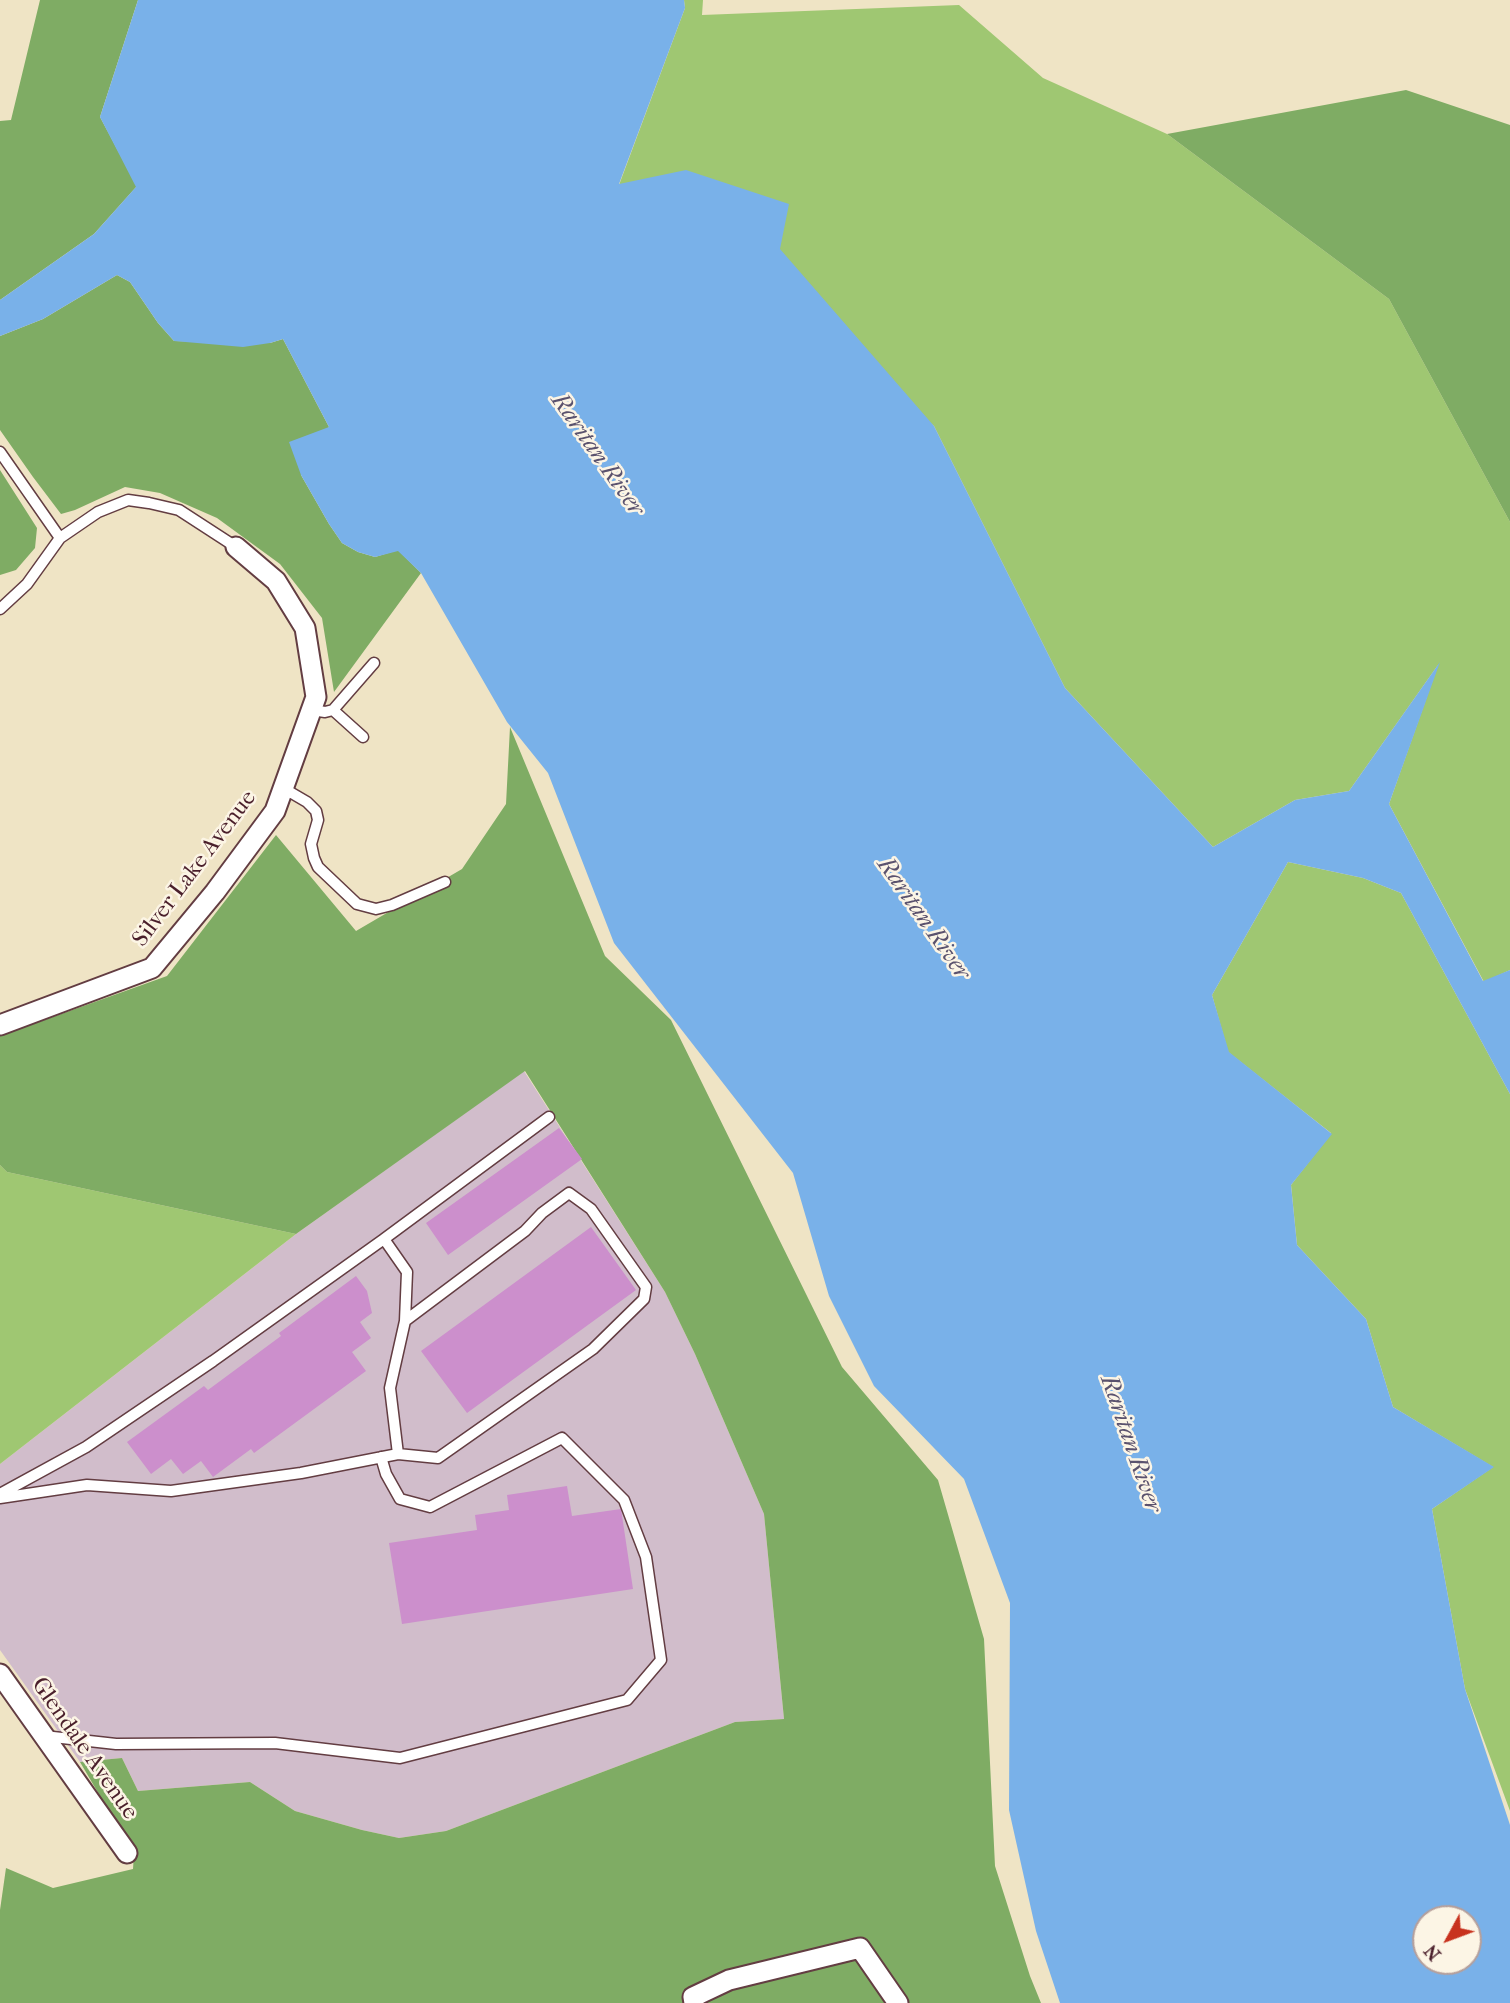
<!DOCTYPE html>
<html>
<head>
<meta charset="utf-8">
<style>
  body { margin:0 }
  #map { position:relative; width:1510px; height:2003px; overflow:hidden; background:#efe4c5; font-family:"IM FELL French Canon",serif }
  canvas { display:block }
  .north { position:absolute; left:1412px; top:1905px; width:70px; height:70px; box-sizing:border-box; background:#fcf5e5; border:2px solid #b59f9b; border-radius:50%; rotate:229deg; font-size:19px; font-weight:700; line-height:28px; text-align:center; color:#4a1f2b }
  .north::after { content:''; display:block; margin:auto; width:24px; height:32px; background:#c8321e; clip-path:polygon(50% 0,100% 100%,50% 72%,0 100%) }
</style>
</head>
<body>
<div id="map">
<canvas width="1510" height="2003"></canvas>
<div class="north">N</div>
</div>
<script>
const context = document.querySelector('canvas').getContext('2d');
context.lineJoin = 'round';
function fill(path, color) { context.fillStyle = color; context.fill(path, 'evenodd'); }
const toPath = rows => new Path2D(rows.map(r => 'M' + r).join(''));
function strokePath(path, color, width, dash) { context.strokeStyle = color; context.lineWidth = width; context.lineCap = dash ? 'butt' : 'round'; context.setLineDash(dash || []); context.stroke(path); }
function label(font, color, halo, rows, align = 'center') {
  context.font = font + ' "IM FELL French Canon",serif'; context.lineWidth = 5; context.setLineDash([]); context.textBaseline = 'middle'; context.strokeStyle = halo; context.fillStyle = color; for (const [text, x, y, turn = 0] of rows) {
    context.save(); context.translate(x, y); context.rotate((+turn || 0) * Math.PI / 180); context.textAlign = isNaN(turn) ? turn : align; if (halo) context.strokeText(text, 0, 0); context.fillText(text, 0, 0); context.restore();
  }
}
fill(toPath([
  [524,1071,665,1292,695,1354,764,1514,784,1719,735,1722,446,1831,399,1838,362,1830,295,1811,250,1782,138,1791,122,1758,80,1762,0,1650,0,1464,296,1234]
]), '#d1bdcb');
fill(toPath([
  [684,0,703,0,702,15,959,5,1043,78,1167,134,1389,299,1510,522,1510,970,1484,982,1389,804,1438,665,1349,791,1295,800,1213,847,1065,688,934,426,619,185,685,8],
  [1288,862,1363,878,1401,893,1510,1094,1510,1811,1465,1689,1432,1509,1493,1467,1393,1407,1366,1319,1297,1245,1291,1185,1331,1133,1228,1052,1212,995],
  [0,1165,7,1172,296,1234,0,1464]
]), '#9fc772');
fill(toPath([
  [40,0,138,0,100,117,137,186,94,234,0,300,0,121,11,120],
  [1406,90,1510,125,1510,522,1389,299,1167,134],
  [117,275,130,282,158,323,174,341,270,343,283,339,329,427,301,475,329,524,342,543,358,552,375,557,398,550,421,573,334,692,322,618,280,564,217,518,160,493,125,487,75,510,61,514,33,477,0,430,0,336,43,319],
  [0,470,37,528,35,548,16,570,0,575],
  [510,727,605,956,671,1020,842,1367,938,1480,984,1639,995,1866,1030,1976,1041,2003,0,2003,0,1910,6,1868,53,1888,133,1869,134,1854,80,1762,122,1758,138,1791,250,1782,295,1811,362,1830,399,1838,446,1831,735,1722,784,1719,764,1514,695,1354,665,1292,525,1071,296,1234,7,1172,0,1165,0,1036,167,976,276,835,356,931,462,869,506,804]
]), '#7fac64');
fill(toPath([
  [138,0,684,0,685,8,619,184,686,170,789,204,780,249,934,426,1065,688,1213,847,1295,800,1349,791,1440,662,1389,804,1483,981,1510,970,1510,1094,1401,893,1363,878,1288,862,1212,995,1229,1052,1332,1134,1291,1185,1297,1245,1366,1319,1393,1407,1494,1467,1432,1509,1465,1689,1510,1825,1510,2003,1060,2003,1036,1931,1009,1810,1010,1603,964,1479,874,1386,829,1296,793,1173,614,943,548,773,507,722,421,573,398,551,375,557,358,552,342,543,329,524,301,475,289,442,329,427,283,339,270,343,243,347,174,341,158,323,130,282,117,275,43,319,0,336,0,300,94,234,136,187,100,117],
  [1426,1919,1468,1919,1468,1961,1426,1961]
]), '#79b1e9');
fill(toPath([
  [559,1128,582,1159,448,1255,426,1223],
  [591,1227,636,1290,467,1413,421,1351],
  [356,1276,367,1291,372,1313,360,1322,371,1338,352,1352,366,1371,254,1453,251,1449,213,1477,201,1461,183,1474,171,1459,151,1474,127,1442,204,1386,208,1390,281,1336,279,1333],
  [567,1486,572,1516,621,1509,633,1589,402,1624,389,1543,477,1530,475,1515,509,1510,507,1495]
]), '#cc8fcc');
const service = toPath([
  [0,452,60,538],
  [0,609,27,584,60,538,98,512,128,500,149,503,179,510,236,547],
  [312,710,325,712,333,710,374,663],
  [333,710,363,737],
  [283,788,307,802,316,811,318,820,311,844,314,858,318,867,357,904,376,909,392,905,445,882],
  [384,1239,549,1117],
  [0,1494,86,1447,213,1361,384,1239,407,1272,405,1321,390,1388,398,1454],
  [0,1498,87,1485,171,1491,301,1473,398,1454,438,1458,593,1349,644,1299,646,1287,591,1209,569,1193,542,1213,525,1231,405,1321],
  [44,1736,116,1744,275,1743,400,1758,627,1700,661,1660,646,1557,624,1500,562,1438,430,1507,400,1499,386,1474,381,1457]
]);
const minor = toPath([
  [0,1025,152,968,215,892,275,811,316,697,305,628,276,581,236,547],
  [0,1674,127,1853],
  [694,2003,693,1997,729,1980,860,1948,898,2003]
]);
strokePath(service, '#633d42', 13);
strokePath(minor, '#633d42', 23);
strokePath(service, '#fff', 10);
strokePath(minor, '#fff', 19);
label('23px', '#4a1f2b', '#fcf5e5', [
  ["Silver Lake Avenue",195,869,-53],
  ["Glendale Avenue",84,1749,55]
]);
label('italic 24px', '#5a526e', '#fcf5e5', [
  ["Raritan River",597,455,55],
  ["Raritan River",923,919,55],
  ["Raritan River",1130,1444,71]
]);
</script>
</body>
</html>
